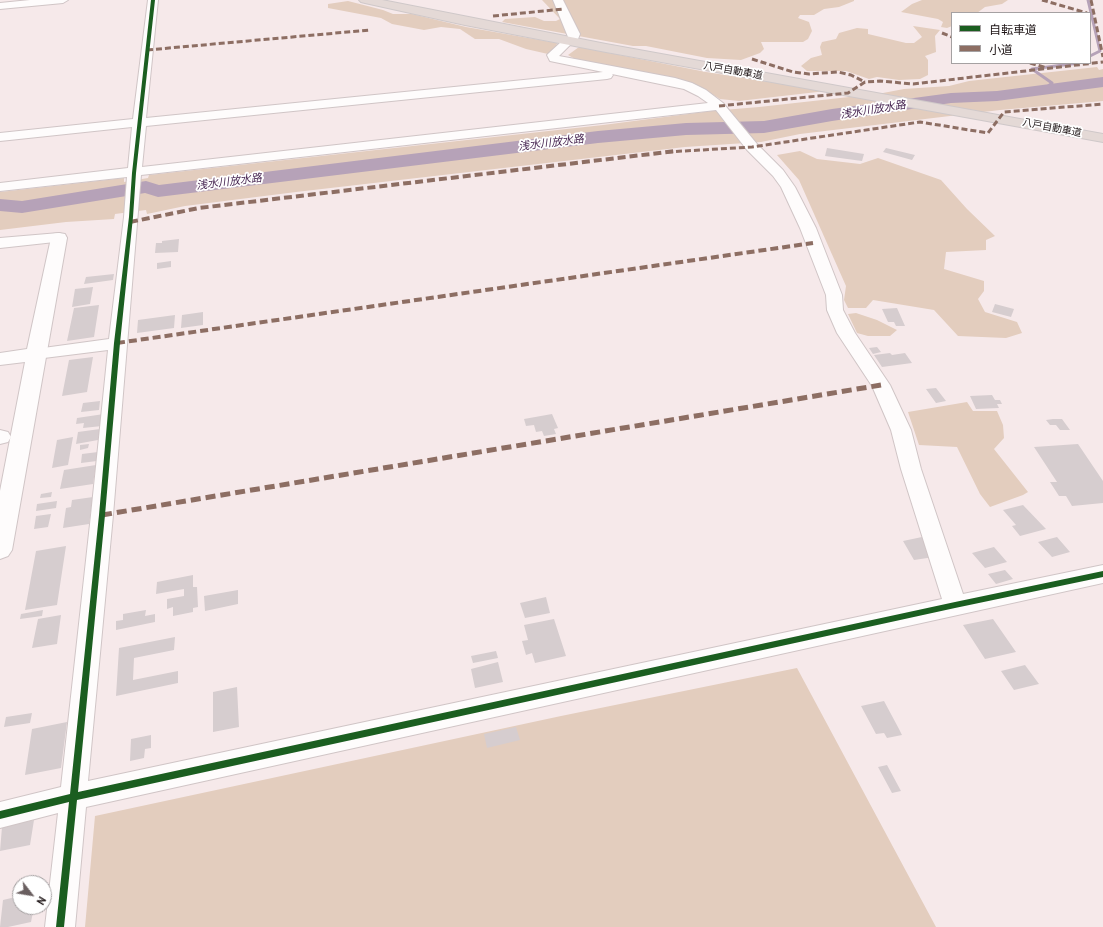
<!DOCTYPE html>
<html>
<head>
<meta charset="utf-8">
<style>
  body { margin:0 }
  #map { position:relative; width:1103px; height:927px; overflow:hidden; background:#f6e9ea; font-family:"PT Sans","Noto Sans JP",sans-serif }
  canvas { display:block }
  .legend { position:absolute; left:951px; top:12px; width:140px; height:52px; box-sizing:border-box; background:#fff; border:1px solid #a5a1a2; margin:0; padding:5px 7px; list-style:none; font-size:12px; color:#1e1516 }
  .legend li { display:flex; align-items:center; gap:8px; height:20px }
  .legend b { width:20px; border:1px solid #a5a1a2 }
  .north { position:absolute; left:12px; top:875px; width:40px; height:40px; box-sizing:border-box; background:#fff; border:1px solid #a5a1a2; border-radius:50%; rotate:121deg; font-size:11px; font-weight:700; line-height:16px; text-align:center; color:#1e1516 }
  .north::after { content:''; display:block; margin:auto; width:14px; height:18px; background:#6a5f60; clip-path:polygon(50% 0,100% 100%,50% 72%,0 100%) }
</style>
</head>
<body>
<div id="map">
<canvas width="1103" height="927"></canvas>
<ul class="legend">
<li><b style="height:5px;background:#1b5e20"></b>自転車道</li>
<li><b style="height:5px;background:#8d6e63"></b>小道</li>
</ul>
<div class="north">N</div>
</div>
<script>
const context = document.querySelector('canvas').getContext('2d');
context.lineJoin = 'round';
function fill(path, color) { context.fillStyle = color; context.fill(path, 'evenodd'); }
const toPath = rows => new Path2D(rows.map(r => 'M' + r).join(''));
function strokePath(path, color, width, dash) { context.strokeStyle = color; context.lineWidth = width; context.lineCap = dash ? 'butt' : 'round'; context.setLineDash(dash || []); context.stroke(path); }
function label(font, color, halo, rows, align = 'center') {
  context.font = font + ' "PT Sans","Noto Sans JP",sans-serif'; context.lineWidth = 3.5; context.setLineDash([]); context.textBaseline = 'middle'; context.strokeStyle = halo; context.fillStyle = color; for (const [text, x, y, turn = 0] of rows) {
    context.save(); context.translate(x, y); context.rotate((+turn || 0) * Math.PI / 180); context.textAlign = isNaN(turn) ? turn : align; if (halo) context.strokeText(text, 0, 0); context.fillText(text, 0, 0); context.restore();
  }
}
fill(toPath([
  [542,0,854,0,854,1,839,7,824,9,814,15,800,15,798,18,809,22,812,31,808,39,803,42,761,42,764,49,760,53,741,60,707,58,646,46,633,46,502,22,505,19,535,17,544,21,556,21,560,19],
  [922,0,1008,0,1002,4,985,7,977,13,952,13,952,26,947,28,941,27,943,22,938,19,901,12,912,4],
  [348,1,383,10,393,14,412,14,466,27,557,43,556,48,548,54,526,49,499,39,475,39,460,29,441,27,424,30,392,24,381,18,328,8,328,4],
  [913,26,940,30,935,36,936,52,925,56,928,60,928,75,920,79,899,80,877,77,869,79,846,71,807,71,801,66,811,58,822,55,820,47,822,42,836,39,839,33,857,28,868,29,868,34,906,43,914,43,922,37],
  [579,47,706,72,826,91,739,101,720,99,702,88,682,81,575,59,568,55],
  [1097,67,1099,70,1103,69,1103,101,1000,110,800,134,761,142,685,147,296,192,185,206,147,214,146,210,115,214,114,219,66,222,0,230,0,192,124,178,124,182,148,178,149,175,603,125,711,111,759,107,849,97,862,97,904,89,949,86,969,81],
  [800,151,817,159,860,164,878,158,941,180,967,209,995,236,986,240,986,250,946,252,944,269,984,281,984,291,978,299,985,312,1017,322,1022,333,1006,338,958,336,934,310,873,300,866,308,848,308,844,300,846,286,799,180,777,155],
  [856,313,877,320,897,330,890,336,868,336,857,333,848,314],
  [967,402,973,411,997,411,1003,425,1004,438,994,449,1028,492,1023,495,990,507,980,494,957,447,919,445,908,412],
  [797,668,936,927,85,927,95,816,561,716]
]), '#e3cdbe');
strokePath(toPath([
  [1088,0,1100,51,1090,56],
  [1044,90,1052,83,1032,69,1079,63]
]), '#b6a2b8', 3);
fill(toPath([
  [1103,77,1103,87,997,101,951,103,832,121,764,133,686,135,598,143,158,197,145,193,22,213,0,211,0,199,22,201,146,181,159,185,598,131,686,123,764,121,832,109,951,93,997,91,1103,77]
]), '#b6a2b8');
fill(toPath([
  [827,148,864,154,862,161,825,156],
  [886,148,915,155,912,160,883,152],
  [179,239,178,252,155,253,156,243,162,243,162,241],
  [171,261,171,267,157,269,157,263],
  [114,274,113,280,84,284,86,277],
  [93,287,90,304,72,307,75,289],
  [995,304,1014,309,1011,317,992,312],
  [99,305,94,337,67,341,74,308],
  [897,308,905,326,896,326,894,322,888,322,882,309],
  [203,312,203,325,181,328,182,315],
  [175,315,174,328,137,333,138,320],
  [877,347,881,352,873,354,869,348],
  [890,353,892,355,905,353,912,363,882,367,874,355],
  [93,357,87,392,62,396,69,360],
  [936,388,946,401,936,403,926,389],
  [992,395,995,400,1000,400,1002,404,997,404,999,408,976,409,970,396],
  [100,401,99,410,81,412,83,403],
  [104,414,102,426,83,428,84,423,76,424,77,418],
  [552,414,558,428,554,429,556,434,544,436,542,431,536,432,534,425,526,426,524,419],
  [1053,419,1062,419,1070,430,1060,430,1056,425,1050,425,1046,420],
  [100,429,98,440,76,444,78,432],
  [73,437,68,465,52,468,57,440],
  [89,444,88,448,80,450,80,445],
  [1078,444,1103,481,1103,503,1072,506,1066,496,1059,496,1050,482,1057,482,1034,447],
  [98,452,97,461,81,463,82,454],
  [96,465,93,484,60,489,64,470],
  [52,492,51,497,40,498,41,494],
  [93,497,89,524,63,528,66,508,71,507,72,500],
  [57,501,56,508,36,511,37,504],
  [1023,505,1046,529,1020,536,1012,526,1016,525,1003,510],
  [51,514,48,527,34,529,36,516],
  [922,537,934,557,914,560,903,541],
  [1057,537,1070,552,1052,557,1038,542],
  [66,546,57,605,25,610,36,551],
  [994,547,1007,562,985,568,972,553],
  [1005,570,1013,579,996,584,988,574],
  [193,575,193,587,197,587,198,607,193,608,193,612,173,616,173,607,167,609,167,599,184,596,184,589,156,594,157,582],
  [238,590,238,604,205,611,204,596],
  [546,597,550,613,525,618,520,603],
  [43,610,42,616,20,619,21,614],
  [146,610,145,616,155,614,155,622,116,630,116,621,123,620,123,614],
  [61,615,57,644,32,648,38,619],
  [554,619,566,656,535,663,532,653,526,655,522,641,528,640,524,625],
  [993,619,1016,652,985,659,963,625],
  [175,637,174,650,134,658,133,680,178,671,178,683,116,696,119,648],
  [496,651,498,658,473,663,471,656],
  [498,662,503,682,475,688,471,669],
  [1025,665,1039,684,1014,690,1001,671],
  [237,687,239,727,213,732,213,692],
  [884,701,899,729,902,735,887,738,884,733,876,734,861,706],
  [32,713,30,723,4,727,6,717],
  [67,722,61,768,25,775,32,729],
  [516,727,520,740,487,748,484,734],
  [151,735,151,748,145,749,144,758,130,761,131,739],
  [887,765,901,791,892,793,878,767],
  [34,820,30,845,0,851,2,827],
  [20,896,20,907,34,907,31,922,8,927,0,927,3,900]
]), '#d6cdcf');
const minor = toPath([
  [30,0,68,0,63,3,0,9,0,3,30,0],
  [148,0,158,0,146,118,603,72,550,61,547,55,549,53,561,42,565,41,569,42,571,44,559,56,675,78,692,83,706,90,723,103,757,144,783,170,795,187,816,228,842,295,843,310,855,333,890,385,911,430,921,469,963,594,1103,565,1103,583,86,807,75,927,45,927,58,813,0,828,0,802,61,787,91,515,108,350,36,359,30,358,27,354,30,350,36,349,109,339,124,217,127,177,0,191,0,183,128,168,132,127,0,141,0,133,133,119,148,0],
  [612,74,684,89,698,96,708,103,142,167,146,126,607,79,611,78,613,75,612,74],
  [716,110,747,150,773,176,781,187,800,228,826,295,827,310,837,333,872,386,891,430,901,469,942,599,88,781,113,515,141,175,716,110],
  [553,0,563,0,580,34,578,39,574,40,570,39,568,37,553,0],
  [59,233,64,235,67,238,64,241,0,248,0,238,59,233],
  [0,430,8,432,11,437,8,442,0,444,0,430]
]);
const tertiary = toPath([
  [59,233,65,234,67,238,12,550,8,556,0,559,0,491,25,362,0,365,0,353,27,349,51,238,53,234,59,233]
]);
const motorway = toPath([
  [359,0,382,0,606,44,1103,134,1103,142,606,52,465,25,365,3,361,2,359,0]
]);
strokePath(minor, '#d0c5c6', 2);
strokePath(tertiary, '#d0c5c6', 2);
strokePath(motorway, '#cfc8c9', 2);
fill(minor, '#fefcfc');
fill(tertiary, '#fefcfc');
fill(motorway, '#e4d9d6');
strokePath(toPath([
  [1042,0,1087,13],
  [1091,0,1103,57],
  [493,16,564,9],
  [942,33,952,37],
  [147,50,370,30],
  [752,59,793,72,809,74,838,72,851,75,865,82],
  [1030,63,1047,68],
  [719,106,848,93,865,82,880,81,913,84,1103,62],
  [667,152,752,147,920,122,988,133,1004,112,1103,104]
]), '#8d6e63', 3, [6, 3]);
strokePath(toPath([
  [130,222,199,208,676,151],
  [117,343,813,243]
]), '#8d6e63', 4, [8, 4]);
strokePath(toPath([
  [102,515,881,385]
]), '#8d6e63', 5, [10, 5]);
fill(toPath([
  [151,0,155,0,136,173,133,217,120,343,105,515,78,792,955,602,1103,571,1103,577,955,608,77,800,64,927,56,927,69,802,0,819,0,811,70,794,99,515,114,343,129,217,132,173,151,0]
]), '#1b5e20');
label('10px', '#1e1516', '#fff', [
  ["八戸自動車道",733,71,10],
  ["八戸自動車道",1052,128,11]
]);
label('italic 11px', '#482753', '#fff', [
  ["浅水川放水路",873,110,-9],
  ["浅水川放水路",551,143,-7],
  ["浅水川放水路",229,182,-7]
]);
</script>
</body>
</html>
